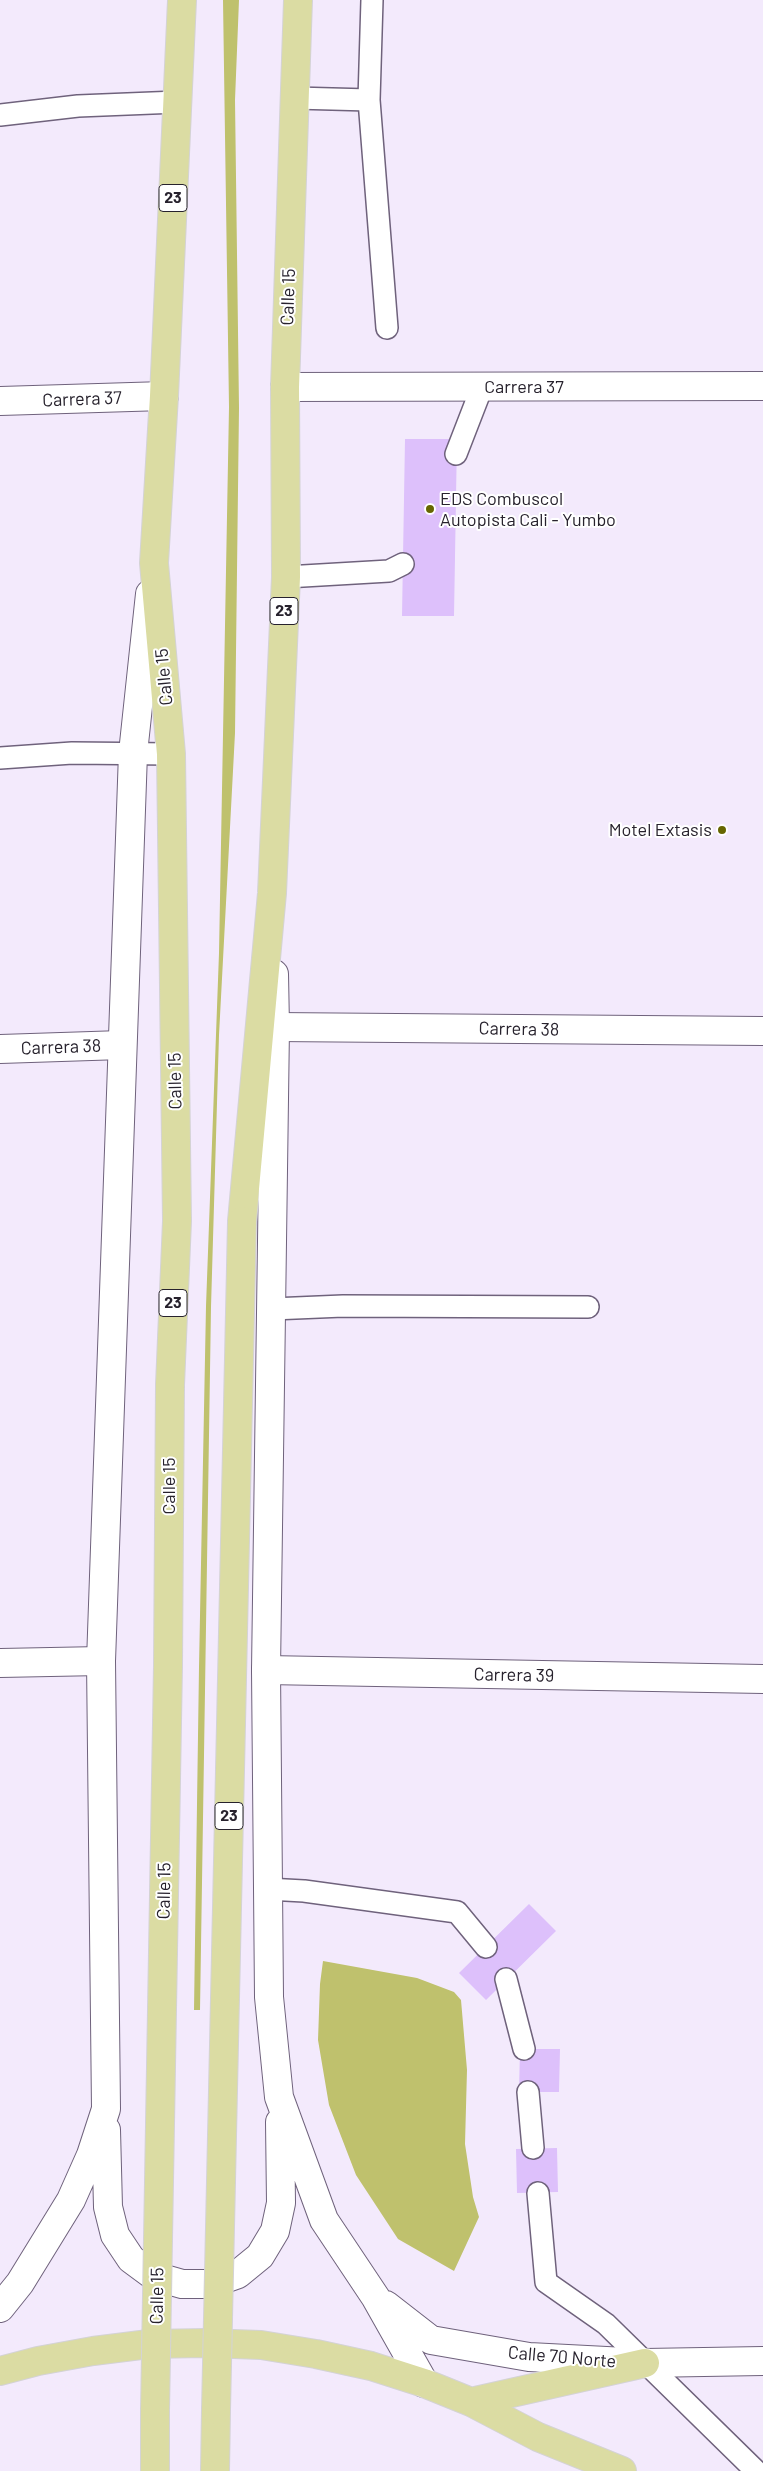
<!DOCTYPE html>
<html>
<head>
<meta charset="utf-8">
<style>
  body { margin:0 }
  canvas { display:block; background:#f3eafc }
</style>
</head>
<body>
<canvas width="763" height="2471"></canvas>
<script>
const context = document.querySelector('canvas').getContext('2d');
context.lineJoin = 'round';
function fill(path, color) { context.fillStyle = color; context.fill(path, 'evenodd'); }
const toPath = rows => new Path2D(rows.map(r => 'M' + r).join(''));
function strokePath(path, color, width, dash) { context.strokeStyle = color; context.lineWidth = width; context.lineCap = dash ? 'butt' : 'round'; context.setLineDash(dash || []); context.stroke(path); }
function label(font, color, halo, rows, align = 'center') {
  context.font = font + ' Barlow,sans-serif'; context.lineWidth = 4; context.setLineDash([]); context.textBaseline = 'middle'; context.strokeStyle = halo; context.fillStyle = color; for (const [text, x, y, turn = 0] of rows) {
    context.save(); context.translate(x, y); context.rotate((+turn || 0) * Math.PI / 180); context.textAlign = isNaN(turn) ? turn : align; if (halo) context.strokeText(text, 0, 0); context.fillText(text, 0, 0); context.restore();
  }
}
fill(toPath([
  [223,0,239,0,235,100,239,408,235,733,219,1035,211,1307,200,2010,194,2010,199,1667,206,1306,219,953,229,407],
  [323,1961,417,1978,454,1992,461,2000,467,2070,465,2144,473,2197,479,2217,454,2271,398,2239,356,2175,329,2105,318,2040,320,1984]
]), '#bfc16d');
fill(toPath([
  [405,439,457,439,454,616,402,616],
  [529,1904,556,1931,486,2000,459,1973],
  [520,2049,560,2049,559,2092,519,2092],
  [557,2148,558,2192,517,2193,516,2149]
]), '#ddc0fb');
const lane = toPath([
  [295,98,369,100,372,0],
  [369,100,387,328],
  [0,115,78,106,177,102],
  [456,454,482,387],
  [286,577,389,571,403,564],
  [0,758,72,753,171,754],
  [272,1309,343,1306,588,1307],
  [267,1889,304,1891,457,1912,486,1947],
  [506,1979,524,2049],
  [528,2092,533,2148],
  [538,2193,546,2282,606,2324,756,2471]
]);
const street = toPath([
  [285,387,763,386],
  [0,401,164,396],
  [275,1027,763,1031],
  [0,1049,122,1045],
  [0,1663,101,1661],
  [266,1670,763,1679]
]);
const secondary = toPath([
  [274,974,275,1027,266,1670,269,1997,279,2097,324,2220,376,2298,424,2383],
  [106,2130,108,2207,115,2235,131,2259,154,2276,182,2284,210,2284,238,2274,260,2256,275,2231,281,2203,280,2122],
  [386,2305,431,2340,529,2357,645,2363,763,2361],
  [0,2308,20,2283,71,2200,91,2155,106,2109,101,1661,133,753,150,594]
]);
const primary = toPath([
  [242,1221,272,893,286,577,285,387,298,0],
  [170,1385,177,1221,171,754,154,563,164,396,182,0],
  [0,2371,38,2361,93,2351,149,2344,205,2343,261,2345,316,2354,371,2366,424,2383,471,2402,538,2437,622,2471],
  [471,2402,645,2363],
  [155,2471,155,2411],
  [215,2471,216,2410]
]);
strokePath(lane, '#6f627c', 24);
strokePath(street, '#6f627c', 30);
strokePath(secondary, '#6f627c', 30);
strokePath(primary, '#d4d3d5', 30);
strokePath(lane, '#fff', 21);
strokePath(street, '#fff', 28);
strokePath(secondary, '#fff', 28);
strokePath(primary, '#dbdca3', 28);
const primaryBridge = toPath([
  [216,2410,242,1221],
  [155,2411,168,1665,170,1385]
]);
strokePath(primaryBridge, '#d4d3d5', 30, []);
strokePath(primaryBridge, '#dbdca3', 28);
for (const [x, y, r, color] of [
  [430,509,5,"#660"],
  [722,830,5,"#660"]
]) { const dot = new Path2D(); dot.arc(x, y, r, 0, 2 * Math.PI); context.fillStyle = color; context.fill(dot); strokePath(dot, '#fff', 2); }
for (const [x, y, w] of [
  [173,198,28],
  [284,611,28],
  [173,1303,28],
  [229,1816,28]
]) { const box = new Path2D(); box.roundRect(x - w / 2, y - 13.5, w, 27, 4); context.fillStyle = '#fff'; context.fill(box); strokePath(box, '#27222d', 1); }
label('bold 16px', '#27222d', null, [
  ["23",173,198],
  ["23",284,611],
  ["23",173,1303],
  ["23",229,1816]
]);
label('18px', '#27222d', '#fff', [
  ["Calle 15",288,297,-88],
  ["Carrera 37",524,387],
  ["Carrera 37",82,399,-2],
  ["Calle 15",164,677,-95],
  ["Carrera 38",519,1029,1],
  ["Carrera 38",61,1047,-2],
  ["Calle 15",175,1081,-91],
  ["Calle 15",169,1486,-90],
  ["Carrera 39",514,1675,1],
  ["Calle 15",164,1891,-89],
  ["Calle 15",157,2296,-89],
  ["Calle 70 Norte",562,2357,5]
]);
label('18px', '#27222d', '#fff', [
  ["EDS Combuscol",440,499],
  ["Autopista Cali - Yumbo",440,520],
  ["Motel Extasis",712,830,"right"]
], 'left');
</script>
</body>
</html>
